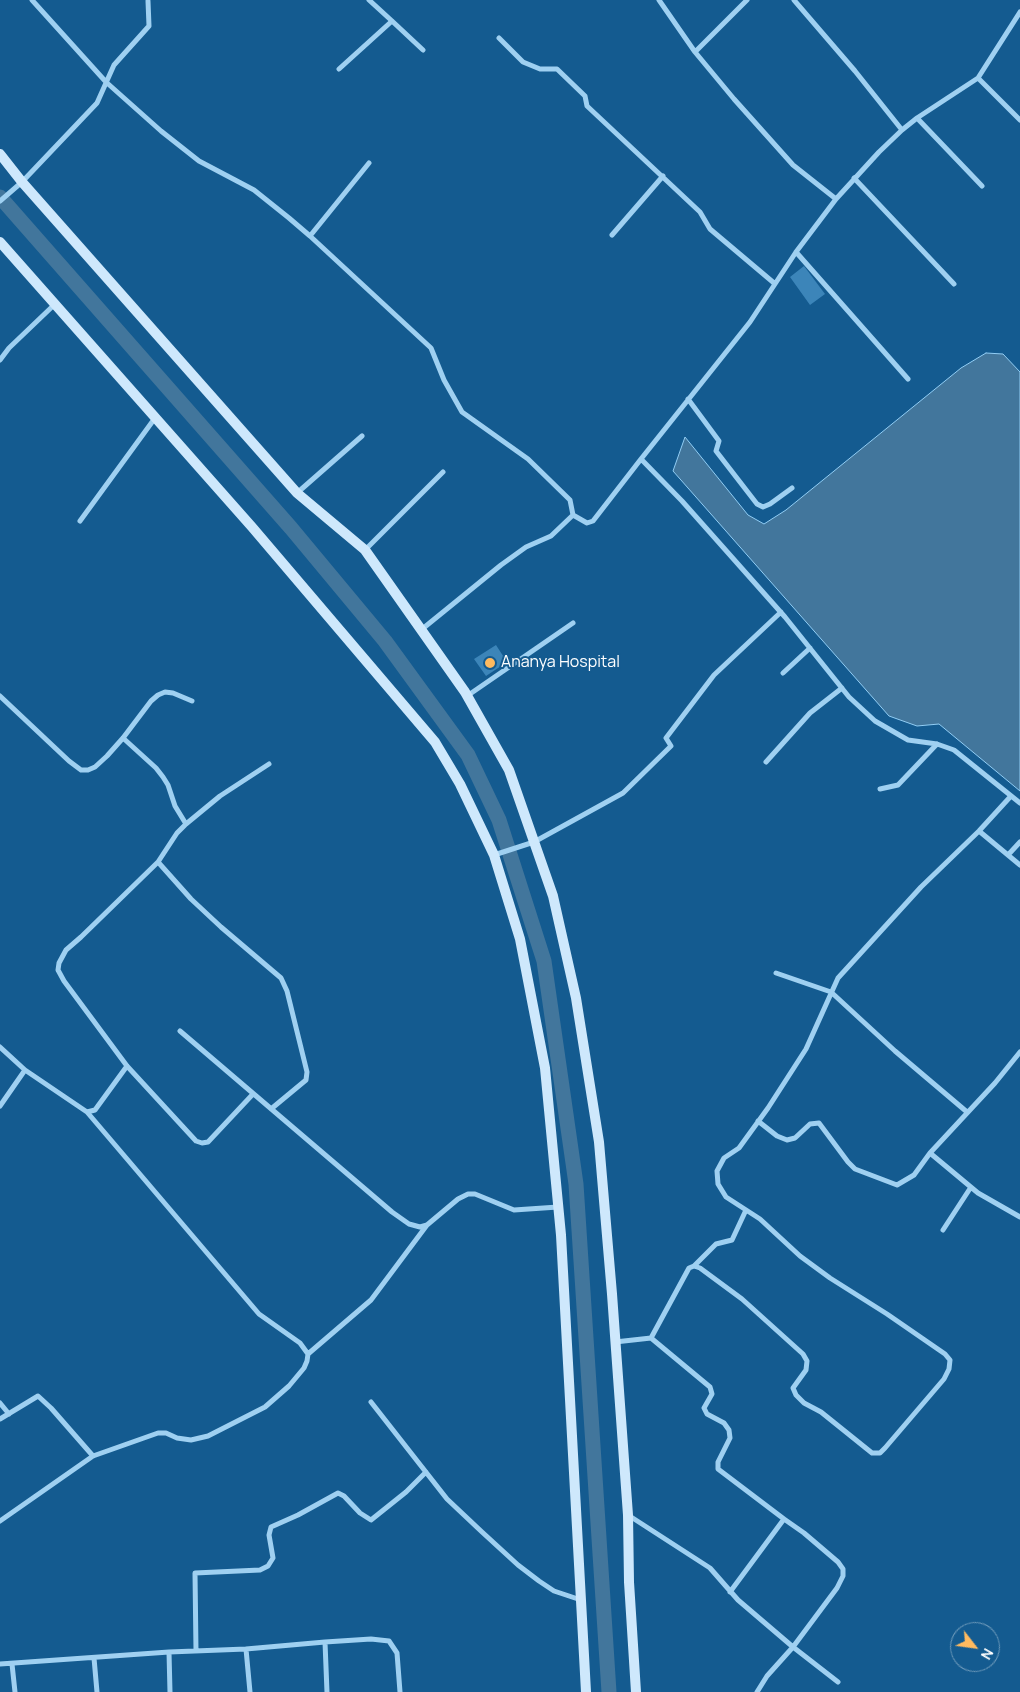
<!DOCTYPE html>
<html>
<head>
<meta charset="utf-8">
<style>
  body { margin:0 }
  #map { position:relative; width:1020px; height:1692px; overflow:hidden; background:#145b90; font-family:Manrope,sans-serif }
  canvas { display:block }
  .north { position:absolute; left:950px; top:1622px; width:50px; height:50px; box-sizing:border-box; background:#145b90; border:1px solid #729dbc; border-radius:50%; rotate:120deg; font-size:14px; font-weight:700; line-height:20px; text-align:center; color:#fff }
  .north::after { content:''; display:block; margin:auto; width:18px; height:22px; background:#ffba5f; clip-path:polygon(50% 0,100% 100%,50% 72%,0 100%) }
</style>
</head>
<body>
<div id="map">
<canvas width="1020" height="1692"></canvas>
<div class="north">N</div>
</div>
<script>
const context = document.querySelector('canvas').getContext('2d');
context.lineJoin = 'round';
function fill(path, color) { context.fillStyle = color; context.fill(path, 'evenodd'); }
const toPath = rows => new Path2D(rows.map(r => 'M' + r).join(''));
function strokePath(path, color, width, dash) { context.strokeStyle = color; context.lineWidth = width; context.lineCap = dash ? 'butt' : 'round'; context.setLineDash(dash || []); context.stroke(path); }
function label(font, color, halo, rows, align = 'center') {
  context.font = font + ' Manrope,sans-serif'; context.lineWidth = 4; context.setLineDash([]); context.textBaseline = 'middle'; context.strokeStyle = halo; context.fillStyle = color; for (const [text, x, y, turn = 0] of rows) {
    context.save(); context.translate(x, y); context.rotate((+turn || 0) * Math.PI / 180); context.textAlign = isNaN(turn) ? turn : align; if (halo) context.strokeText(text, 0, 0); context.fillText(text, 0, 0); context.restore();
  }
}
const water = toPath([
  [986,353,1003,354,1020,372,1020,791,939,724,917,726,889,716,673,471,685,437,748,515,764,524,786,510,961,368,986,353]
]);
fill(water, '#42769c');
strokePath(water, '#91cdf4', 1);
strokePath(toPath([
  [0,197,291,528,385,641,468,755,499,820,544,961,576,1184,609,1692]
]), '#42769c', 15);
fill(toPath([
  [804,266,825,294,810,305,790,277],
  [496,645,507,662,486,676,474,659]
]), '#3c85b9');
strokePath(toPath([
  [32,0,106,82,161,131,199,161,254,190,289,218,310,236,431,348,444,380,462,412,528,459,570,500,573,515],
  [659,0,695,52,734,99,793,165,836,199],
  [794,0,855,71,902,130],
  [1020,12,978,78,917,118,902,130,879,152,836,199,796,252,750,322,641,459,682,501,785,617,849,697,875,721,908,740,937,744,954,750,1020,803],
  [392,21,423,50],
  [499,38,523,62,540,69,557,69,585,96,587,106,700,212,710,229,774,283],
  [695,52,747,0],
  [339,69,392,21,369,0],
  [978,78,1020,120],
  [917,118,982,186],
  [854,178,954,284],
  [0,201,22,182,97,103,114,65,149,26,148,1],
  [612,235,663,176],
  [310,236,369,163],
  [796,252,908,379],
  [0,360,9,348,55,304],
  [688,399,719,441,716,451,757,504,763,507,770,504,792,488],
  [297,493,362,436],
  [80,521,155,418],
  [365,550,443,472],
  [421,630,501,565,526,547,551,536,573,515,587,523,593,521,641,459],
  [783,673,810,648],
  [0,696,69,761,81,770,88,770,95,767,107,756,123,738,151,701,158,695,165,692,173,693,192,701],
  [467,696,573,623],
  [123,738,156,768,163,777,168,785,175,806,186,824],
  [766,762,810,713,842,688],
  [880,789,898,785,937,744],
  [979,831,1020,865],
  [494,855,534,842,623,793,671,746,666,738,714,675,781,612],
  [1008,855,1020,842],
  [158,862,191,899,221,927,281,978,287,991,307,1072,306,1080,271,1109],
  [776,973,831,992,895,1051,967,1112],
  [180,1031,392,1212,409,1224,420,1227,427,1225,458,1199,468,1194,475,1194,514,1210,558,1207],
  [0,1047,25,1070,87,1112,95,1110,127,1066],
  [253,1094,208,1142,202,1143,196,1141,127,1066,64,981,58,970,59,963,66,950,81,937,158,862,177,833,186,824,220,796,269,764],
  [0,1106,25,1070],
  [758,1121,777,1136,787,1140,795,1138,810,1124,819,1123,848,1162,855,1169,897,1185,914,1175,930,1153,995,1083,1020,1052],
  [930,1153,978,1193,1020,1217],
  [943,1230,971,1187],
  [694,1266,716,1244,732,1240,746,1210],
  [651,1338,689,1268,694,1266,700,1268,742,1299,803,1354,807,1361,806,1370,793,1388,796,1395,804,1403,821,1412,872,1453,880,1453,885,1448,944,1379,949,1369,950,1360,945,1354,887,1314,830,1278,800,1256,760,1219,726,1197,718,1184,717,1171,724,1158,739,1148,768,1108,806,1049,838,978,921,887,979,831,1011,796],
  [615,1342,651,1338,710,1387,712,1394,704,1408,707,1414,724,1423,729,1430,730,1438,718,1462,718,1469,784,1519,730,1592],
  [308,1354,371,1300,427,1225],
  [371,1402,447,1499,482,1532,518,1565,539,1581,554,1591,581,1600],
  [0,1403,9,1414],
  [0,1419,38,1396,51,1408,93,1456],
  [628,1515,710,1568,738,1600,793,1647,767,1676,757,1692],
  [784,1519,804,1533,838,1562,843,1569,843,1576,837,1588,793,1647,838,1682],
  [0,1521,93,1456,158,1433,166,1433,177,1438,191,1440,208,1436,265,1407,289,1386,304,1368,307,1361,308,1354,300,1343,259,1314,87,1112],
  [325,1642,371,1639,389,1641,397,1653,400,1692],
  [246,1649,250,1692],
  [196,1651,195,1573,260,1570,268,1566,273,1558,269,1535,271,1527,298,1515,338,1493,344,1496,360,1513,371,1520,406,1492,426,1472],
  [169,1652,170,1692],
  [94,1658,97,1692],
  [0,1664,169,1652,246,1649,325,1642,327,1692],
  [12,1664,15,1692]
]), '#9fd0f1', 5);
strokePath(toPath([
  [0,154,22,182,297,493,365,550,465,692,509,770,553,896,576,998,599,1142,612,1294,628,1515,629,1582,636,1692],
  [0,242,252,527,435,742,460,784,494,855,520,939,545,1068,561,1235,586,1692]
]), '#cee8fc', 10);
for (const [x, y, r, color] of [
  [490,663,6,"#ffba5f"]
]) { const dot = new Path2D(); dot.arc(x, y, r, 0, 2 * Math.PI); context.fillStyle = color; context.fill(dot); strokePath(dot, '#145b90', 2); }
label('16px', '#fff', '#145b90', [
  ["Ananya Hospital",501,663]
], 'left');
</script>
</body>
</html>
